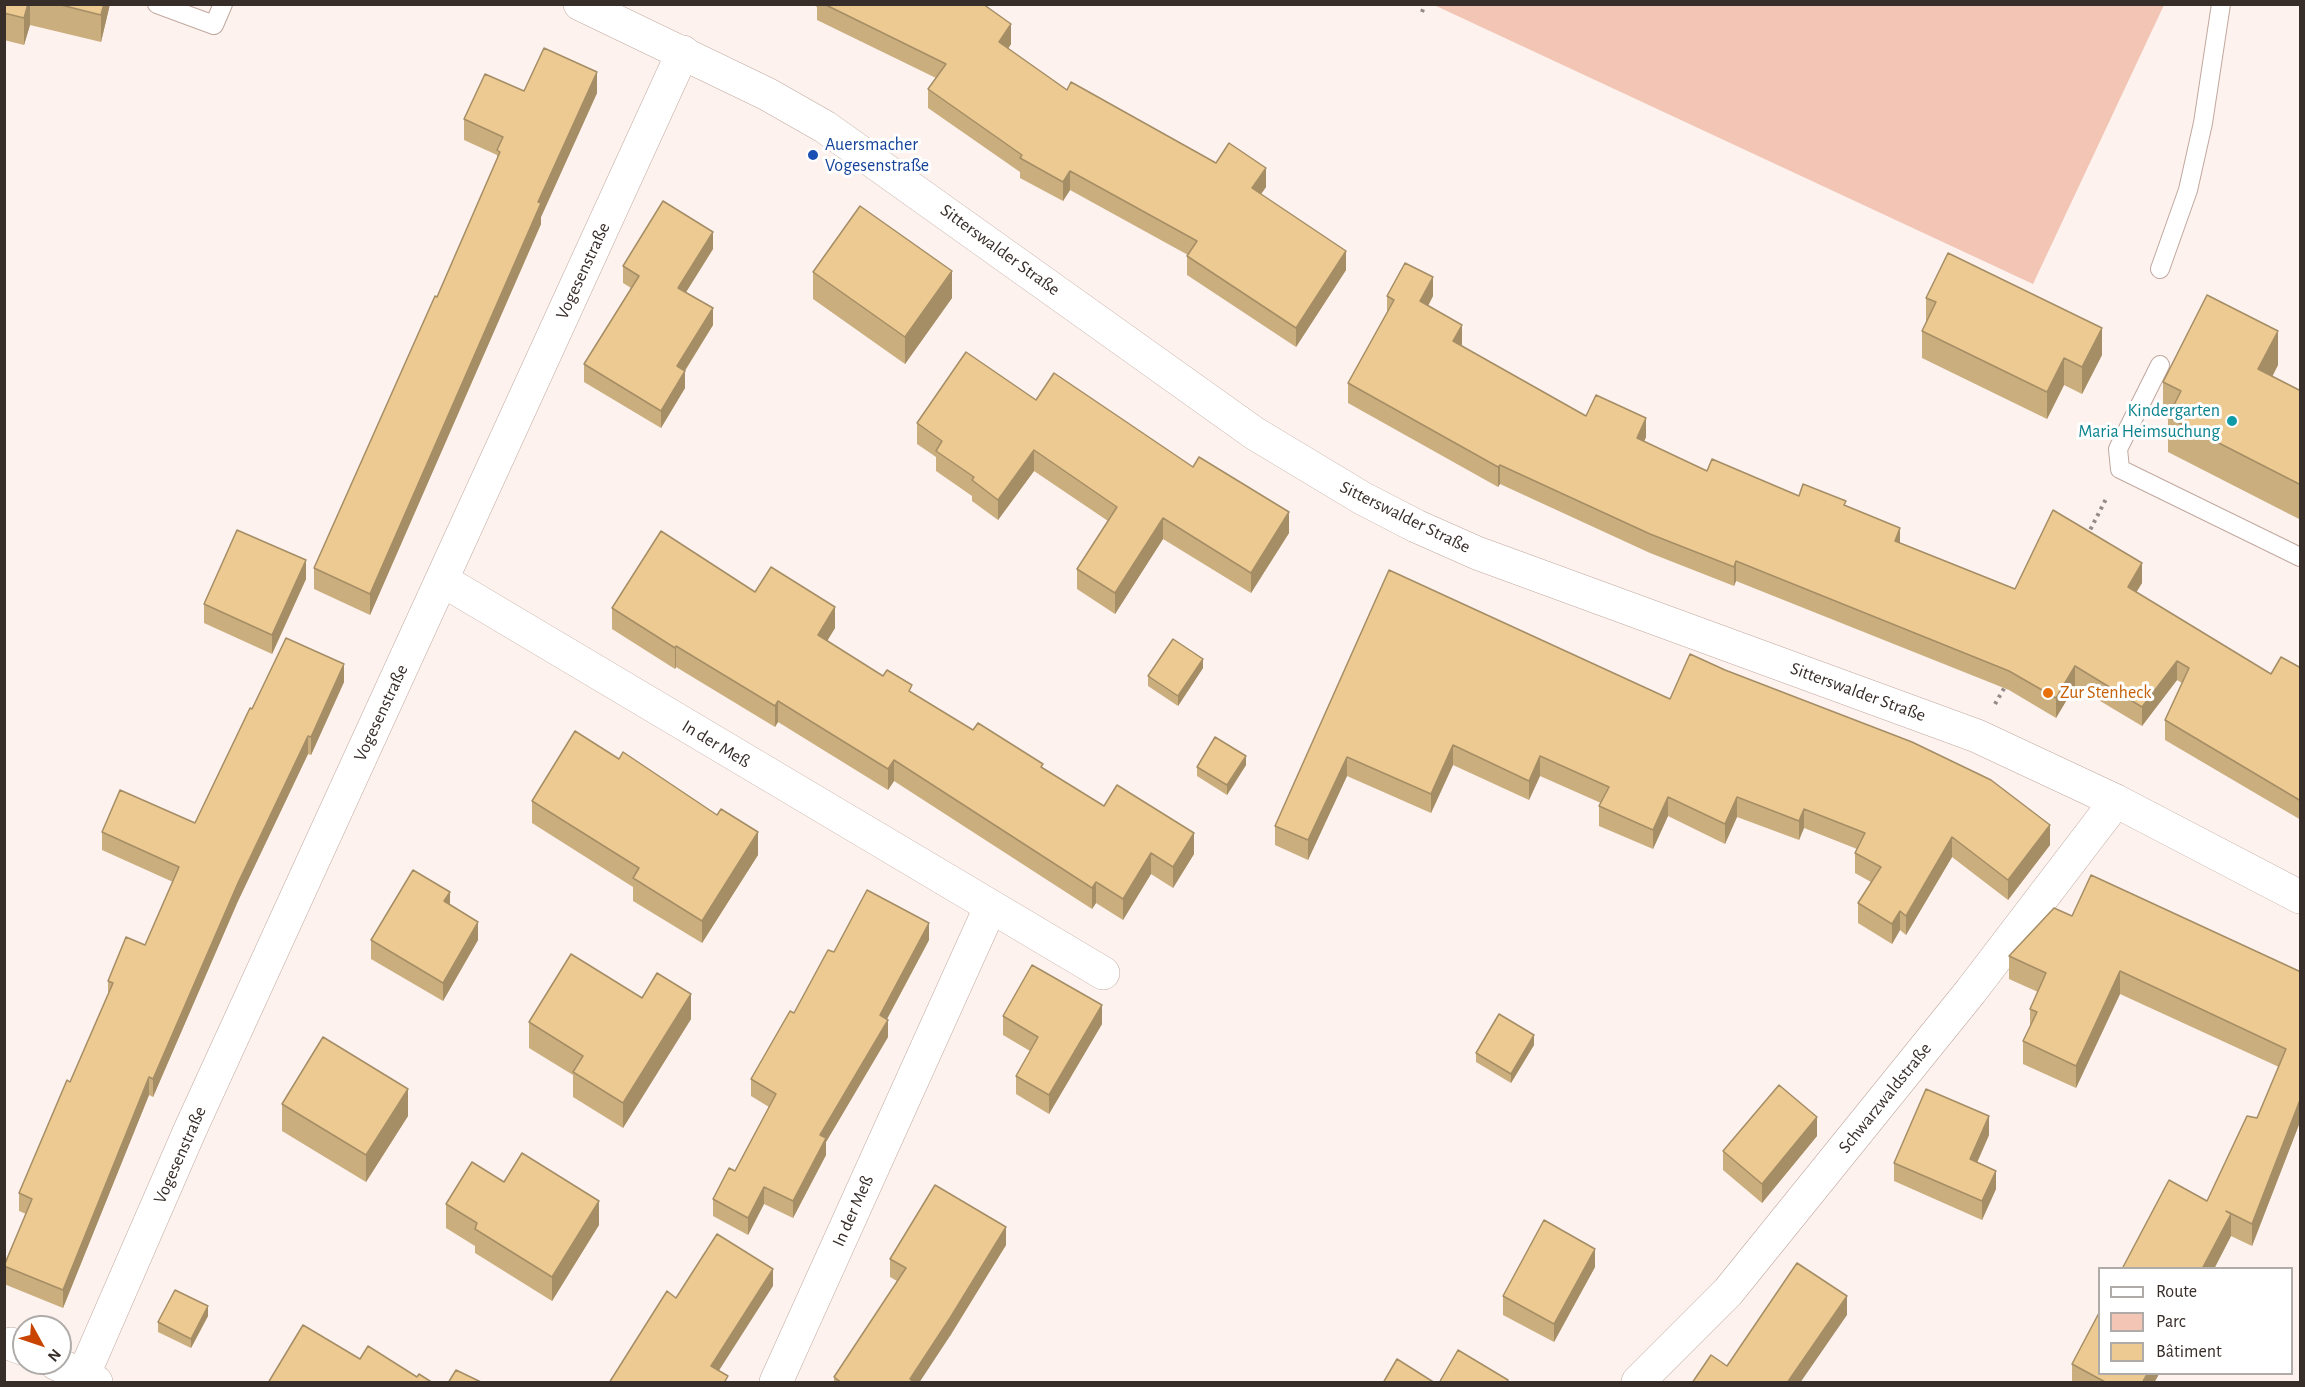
<!DOCTYPE html>
<html>
<head>
<meta charset="utf-8">
<style>
  body { margin:0 }
  #map { position:relative; width:2305px; height:1387px; overflow:hidden; background:#fdf2ee; font-family:"Alegreya Sans",sans-serif }
  canvas { display:block }
  .frame { position:absolute; inset:0; border:6px solid #372d29; pointer-events:none }
  .legend { position:absolute; left:2098px; top:1267px; width:195px; height:108px; box-sizing:border-box; background:#fff; border:2px solid #afaba9; margin:0; padding:8px 10px; list-style:none; font-size:18px; color:#372d29 }
  .legend li { display:flex; align-items:center; gap:12px; height:30px }
  .legend b { width:30px; border:2px solid #afaba9 }
  .north { position:absolute; left:12px; top:1315px; width:60px; height:60px; box-sizing:border-box; background:#fff; border:2px solid #afaba9; border-radius:50%; rotate:130deg; font-size:16px; font-weight:700; line-height:24px; text-align:center; color:#372d29 }
  .north::after { content:''; display:block; margin:auto; width:21px; height:27px; background:#c94400; clip-path:polygon(50% 0,100% 100%,50% 72%,0 100%) }
</style>
</head>
<body>
<div id="map">
<canvas width="2305" height="1387"></canvas>
<div class="frame"></div>
<ul class="legend">
<li><b style="height:8px;background:#fff"></b>Route</li>
<li><b style="height:16px;background:#f2c5b4"></b>Parc</li>
<li><b style="height:16px;background:#ecca91"></b>Bâtiment</li>
</ul>
<div class="north">N</div>
</div>
<script>
const context = document.querySelector('canvas').getContext('2d');
context.lineJoin = 'round';
function fill(path, color) { context.fillStyle = color; context.fill(path, 'evenodd'); }
const toPath = rows => new Path2D(rows.map(r => 'M' + r).join(''));
function strokePath(path, color, width, dash) { context.strokeStyle = color; context.lineWidth = width; context.lineCap = dash ? 'butt' : 'round'; context.setLineDash(dash || []); context.stroke(path); }
function label(font, color, halo, rows, align = 'center') {
  context.font = font + ' "Alegreya Sans",sans-serif'; context.lineWidth = 6; context.setLineDash([]); context.textBaseline = 'middle'; context.strokeStyle = halo; context.fillStyle = color; for (const [text, x, y, turn = 0] of rows) {
    context.save(); context.translate(x, y); context.rotate((+turn || 0) * Math.PI / 180); context.textAlign = isNaN(turn) ? turn : align; if (halo) context.strokeText(text, 0, 0); context.fillText(text, 0, 0); context.restore();
  }
}
fill(toPath([
  [1434,5,2164,5,2033,284]
]), '#f2c5b4');
const service = toPath([
  [157,4,214,25,223,4],
  [2160,269,2188,190,2203,123,2221,4],
  [2160,365,2118,449,2120,469,2300,557]
]);
const minor = toPath([
  [442,580,1103,973],
  [11,1344,24,1349],
  [55,1363,96,1382],
  [83,1376,190,1130,683,52],
  [776,1382,990,908],
  [1638,1382,1728,1292,1971,991,2116,801]
]);
const tertiary = toPath([
  [580,4,767,94,825,127,1254,433,1362,498,1416,526,1477,553,1977,736,2116,801,2300,897]
]);
strokePath(service, '#c1a89f', 20);
strokePath(minor, '#c1a89f', 34);
strokePath(tertiary, '#c1a89f', 34);
strokePath(toPath([
  [1422,12,1425,4],
  [2087,536,2107,497],
  [1995,704,2006,685]
]), '#948a86', 4, [3, 4.5]);
strokePath(service, '#fff', 18);
strokePath(minor, '#fff', 33);
strokePath(tertiary, '#fff', 33);
fill(toPath([
  [4,4,110,4,101,42,30,25,24,45,4,40],
  [812,4,983,4,1011,44,1008,49,1067,90,1266,187,1261,194,1346,270,1296,347,1187,275,1187,256,1188,255,1070,190,1063,201,1020,178,1020,172,928,108,928,89,936,78,817,20,817,7],
  [524,91,597,93,541,217,541,224,370,615,314,589,314,568,437,297,497,159,497,155,464,140,464,119],
  [713,249,686,292,713,325,685,371,685,388,661,428,584,382,584,364,631,288,623,283,623,266],
  [813,272,952,298,905,364,813,299],
  [1387,296,1433,296,1428,306,1462,344,1461,346,1586,416,1646,437,1644,442,1707,471,1799,496,1846,506,1900,543,2015,589,2142,583,2136,592,2271,674,2301,668,2301,820,2165,740,2165,720,2182,683,2177,680,2142,726,2075,686,2056,718,2009,690,1736,581,1734,586,1650,553,1500,484,1498,487,1348,403,1348,383,1387,312],
  [1926,298,2102,355,2082,394,2064,385,2047,419,1922,358,1922,331,1926,322],
  [2278,365,2272,377,2301,391,2301,520,2168,452,2168,419,2163,416,2163,382],
  [1036,400,1193,467,1289,533,1251,593,1163,539,1115,614,1077,589,1077,569,1108,521,1034,471,998,520,972,501,972,496,936,471,936,457,917,444,917,423],
  [1389,570,1670,699,2050,845,2008,900,1952,857,1906,935,1900,930,1892,944,1858,923,1858,903,1871,882,1855,873,1855,853,1857,849,1804,828,1799,840,1737,817,1725,844,1668,816,1653,849,1599,826,1599,806,1601,803,1540,776,1529,800,1453,765,1431,813,1347,776,1308,860,1275,845,1275,826],
  [306,579,272,654,204,623,204,604],
  [755,592,835,628,827,641,883,676,973,730,1043,769,1104,806,1194,854,1173,888,1151,874,1123,920,1096,903,1092,909,894,781,888,790,778,722,775,727,676,667,675,669,612,629,612,608],
  [1203,668,1178,706,1148,686,1148,676],
  [344,682,311,755,308,754,238,901,153,1097,149,1095,63,1308,4,1284,4,1264,26,1214,19,1211,19,1193,70,1082,108,994,108,981,145,945,173,882,102,850,102,832,195,823,252,709],
  [1246,765,1227,795,1197,776,1197,767],
  [532,801,758,855,702,943,633,901,633,887,532,823],
  [2072,916,2301,972,2301,1122,2300,1122,2252,1246,2231,1236,2214,1269,2122,1269,2207,1201,2257,1118,2279,1067,2120,994,2076,1088,2023,1064,2023,1041,2030,1027,2030,1009,2038,992,2009,979,2009,956],
  [371,940,478,940,443,1001,371,959],
  [929,940,887,1019,888,1037,826,1142,826,1155,793,1218,764,1204,748,1235,713,1216,713,1199,735,1171,769,1107,751,1096,751,1079,834,952],
  [642,998,691,1019,623,1128,573,1097,573,1075,529,1048,529,1022],
  [1003,1016,1102,1024,1049,1114,1016,1094,1016,1076,1030,1051,1003,1035],
  [1534,1045,1511,1083,1476,1062,1476,1053],
  [282,1104,408,1116,366,1182,282,1131],
  [1989,1135,1977,1163,1996,1189,1982,1220,1894,1181,1894,1163],
  [1817,1136,1762,1203,1723,1170,1723,1151],
  [504,1182,599,1225,552,1301,475,1253,475,1246,446,1228,446,1204],
  [1006,1245,950,1336,897,1281,890,1277,890,1259],
  [1595,1267,1554,1342,1503,1315,1503,1296],
  [208,1316,191,1348,158,1332,158,1322],
  [2072,1364,2100,1374,2159,1374,2154,1383,2072,1383],
  [834,1377,842,1383,834,1383]
]), '#cbae7d');
fill(toPath([
  [28,4,30,4,30,25,24,45,24,18],
  [104,4,110,4,101,42,101,15],
  [1011,24,1011,44,999,62,999,42],
  [597,72,597,93,541,217,541,224,370,615,370,594,538,202],
  [1266,168,1266,187,1252,207,1252,188],
  [1070,171,1070,190,1063,201,1063,182],
  [713,232,713,249,678,305,678,288],
  [1346,251,1346,270,1296,347,1296,328],
  [952,271,952,298,905,364,905,337],
  [1433,277,1433,296,1420,321,1420,301],
  [713,308,713,325,677,383,677,366],
  [1462,325,1462,344,1453,360,1453,341],
  [2102,328,2102,355,2082,394,2082,367],
  [2278,331,2278,365,2258,404,2258,369],
  [2064,358,2064,385,2047,419,2047,392],
  [685,371,685,388,661,428,661,411],
  [1646,418,1646,437,1637,458,1637,438],
  [1034,450,1034,471,998,520,998,500],
  [1500,465,1500,484,1498,487,1498,467],
  [1289,512,1289,533,1251,593,1251,573],
  [1163,518,1163,539,1115,614,1115,593],
  [1900,528,1900,548,1895,541],
  [306,560,306,579,272,654,272,635],
  [1736,561,1736,581,1734,586,1734,567],
  [2142,563,2142,583,2128,606,2128,587],
  [835,607,835,628,818,656,818,635],
  [676,646,676,667,675,669,675,648],
  [1203,659,1203,668,1178,706,1178,696],
  [2177,661,2177,680,2142,726,2142,707],
  [344,664,344,682,311,755,311,737],
  [2075,666,2075,686,2056,718,2056,698],
  [778,701,778,722,775,727,775,706],
  [308,736,308,754,238,901,153,1097,153,1079,238,883],
  [1453,745,1453,765,1431,813,1431,794],
  [1246,756,1246,765,1227,795,1227,785],
  [1540,756,1540,776,1529,800,1529,781],
  [1347,757,1347,776,1308,860,1308,840],
  [894,760,894,781,888,790,888,769],
  [1668,797,1668,816,1653,849,1653,830],
  [1737,797,1737,817,1725,844,1725,824],
  [1804,809,1804,828,1799,840,1799,821],
  [2050,825,2050,845,2008,900,2008,880],
  [758,832,758,855,702,943,702,921],
  [1194,833,1194,854,1173,888,1173,867],
  [1952,837,1952,857,1906,935,1906,916],
  [1151,853,1151,874,1123,920,1123,899],
  [1096,882,1096,903,1092,909,1092,888],
  [450,892,450,910,444,901],
  [1900,911,1900,930,1892,944,1892,924],
  [478,922,478,940,443,1001,443,983],
  [929,923,929,940,880,1032,880,1015],
  [2120,971,2120,994,2076,1088,2076,1066],
  [691,994,691,1019,623,1128,623,1103],
  [1102,1005,1102,1024,1049,1114,1049,1095],
  [888,1020,888,1037,826,1142,826,1155,793,1218,793,1201,820,1135],
  [1534,1035,1534,1045,1511,1083,1511,1074],
  [149,1077,149,1095,63,1308,63,1290],
  [408,1089,408,1116,366,1182,366,1155],
  [2300,1100,2300,1122,2252,1246,2252,1224],
  [1989,1116,1989,1135,1970,1178,1970,1159],
  [1817,1117,1817,1136,1762,1203,1762,1184],
  [1996,1171,1996,1189,1982,1220,1982,1201],
  [764,1187,764,1204,748,1235,748,1218],
  [599,1201,599,1225,552,1301,552,1277],
  [2231,1214,2231,1236,2214,1269,2202,1269],
  [1006,1227,1006,1245,950,1336,919,1383,910,1383,910,1379],
  [1595,1249,1595,1267,1554,1342,1554,1324],
  [773,1269,773,1286,711,1383,711,1366],
  [1847,1296,1847,1315,1800,1383,1787,1383],
  [208,1306,208,1316,191,1348,191,1339],
  [2147,1374,2159,1374,2154,1383,2142,1383]
]), '#a58d66');
const building = toPath([
  [4,4,28,4,24,18,4,13,4,4],
  [57,4,104,4,101,15,57,4],
  [824,4,983,4,1011,24,999,42,1067,90,1071,82,1216,163,1229,143,1266,168,1252,188,1346,251,1296,328,1187,256,1197,241,1070,171,1063,182,1020,158,1022,155,928,89,946,64,824,4],
  [544,48,597,72,538,202,541,203,370,594,314,568,435,296,437,297,500,152,497,150,503,137,464,119,485,74,524,91,544,48],
  [663,201,713,232,678,288,713,308,677,366,685,371,661,411,584,364,639,276,623,266,663,201],
  [860,206,952,271,905,337,813,272,860,206],
  [1948,253,2102,328,2082,367,2064,358,2047,392,1922,331,1936,302,1926,298,1948,253],
  [1405,263,1433,277,1420,301,1462,325,1453,341,1586,416,1596,395,1646,418,1637,438,1707,471,1712,459,1799,496,1803,484,1846,501,1844,505,1900,528,1895,541,2015,589,2053,510,2142,563,2128,587,2271,674,2281,657,2301,668,2301,703,2300,704,2301,705,2301,801,2165,720,2189,668,2177,661,2142,707,2075,666,2056,698,2009,671,1736,561,1734,567,1650,534,1500,465,1498,467,1348,383,1394,300,1387,296,1405,263],
  [2207,295,2278,331,2258,369,2301,391,2301,485,2168,417,2181,391,2163,382,2207,295],
  [966,352,1036,400,1054,373,1193,467,1199,457,1289,512,1251,573,1163,518,1115,593,1077,569,1117,507,1034,450,998,500,972,480,974,477,936,451,942,441,917,423,966,352],
  [237,530,306,560,272,635,204,604,237,530],
  [661,531,755,592,771,567,835,607,818,635,883,676,887,670,912,685,909,691,973,730,978,723,1043,764,1041,767,1104,806,1117,785,1194,833,1173,867,1151,853,1123,899,1096,882,1092,888,894,760,888,769,778,701,775,706,676,646,675,648,612,608,661,531],
  [1389,570,1670,699,1690,654,1725,670,1912,742,1991,780,2050,825,2008,880,1952,837,1906,916,1900,911,1892,924,1858,903,1881,867,1855,853,1865,833,1804,809,1799,821,1737,797,1725,824,1668,797,1653,830,1599,806,1609,787,1540,756,1529,781,1453,745,1431,794,1347,757,1308,840,1275,826,1389,570],
  [286,638,344,664,311,737,308,736,238,883,153,1079,149,1077,63,1290,4,1266,32,1199,19,1193,67,1080,70,1082,113,983,108,981,126,937,145,945,179,867,102,832,120,790,195,823,250,708,252,709,286,638],
  [1173,639,1203,659,1178,696,1148,676,1173,639],
  [575,731,619,759,623,752,717,815,721,809,758,832,702,921,633,878,639,868,532,801,575,731],
  [1215,737,1246,756,1227,785,1197,767,1215,737],
  [413,870,450,892,444,901,478,922,443,983,371,940,413,870],
  [2091,875,2301,972,2301,1100,2300,1100,2252,1224,2226,1211,2231,1214,2202,1269,2122,1269,2169,1180,2207,1201,2247,1116,2257,1118,2286,1049,2120,971,2076,1066,2023,1041,2037,1012,2030,1009,2046,973,2009,956,2054,908,2072,916,2091,875],
  [867,890,929,923,880,1015,888,1020,820,1135,826,1138,793,1201,764,1187,748,1218,713,1199,729,1168,735,1171,776,1094,751,1079,790,1011,794,1013,828,950,834,952,867,890],
  [571,954,642,998,657,973,691,994,623,1103,573,1072,583,1056,529,1022,571,954],
  [1032,965,1102,1005,1049,1095,1016,1076,1038,1037,1003,1016,1032,965],
  [1499,1014,1534,1035,1511,1074,1476,1053,1499,1014],
  [323,1037,408,1089,366,1155,282,1104,323,1037],
  [1779,1085,1817,1117,1762,1184,1723,1151,1779,1085],
  [1926,1089,1989,1116,1970,1159,1996,1171,1982,1201,1894,1163,1926,1089],
  [522,1153,599,1201,552,1277,475,1229,477,1223,446,1204,472,1162,504,1182,522,1153],
  [935,1185,1006,1227,950,1318,910,1379,915,1383,842,1383,834,1377,906,1268,890,1259,935,1185],
  [1544,1220,1595,1249,1554,1324,1503,1296,1544,1220],
  [717,1234,773,1269,711,1366,728,1376,724,1383,609,1383,667,1291,676,1298,717,1234],
  [1797,1263,1847,1296,1787,1383,1692,1383,1711,1355,1727,1366,1797,1263],
  [175,1290,208,1306,191,1339,158,1322,175,1290],
  [2100,1311,2100,1374,2147,1374,2142,1383,2107,1383,2072,1364,2100,1311],
  [303,1325,360,1359,368,1346,417,1377,419,1374,433,1383,268,1383,303,1325],
  [1458,1350,1508,1380,1507,1383,1439,1383,1458,1350],
  [1397,1359,1435,1383,1383,1383,1397,1359],
  [456,1370,483,1383,448,1383,456,1370]
]);
fill(building, '#ecca91');
strokePath(building, '#a58d66', 1.5);
for (const [x, y, r, color] of [
  [813,155,6,"#1a4fb4"],
  [2232,421,6,"#0f9aa8"],
  [2048,693,6,"#e8710a"]
]) { const dot = new Path2D(); dot.arc(x, y, r, 0, 2 * Math.PI); context.fillStyle = color; context.fill(dot); strokePath(dot, '#fff', 2); }
label('18px', '#164399', '#fff', [
  ["Auersmacher",825,145],
  ["Vogesenstraße",825,166]
], 'left');
label('18px', '#372d29', '#fff', [
  ["Sitterswalder Straße",1000,250,36],
  ["Vogesenstraße",583,271,-65],
  ["Sitterswalder Straße",1405,517,26],
  ["Sitterswalder Straße",1858,692,20],
  ["Vogesenstraße",381,713,-65],
  ["In der Meß",716,744,31],
  ["Schwarzwaldstraße",1885,1098,-51],
  ["Vogesenstraße",180,1155,-66],
  ["In der Meß",853,1211,-66]
]);
label('18px', '#0d838f', '#fff', [
  ["Kindergarten",2220,411],
  ["Maria Heimsuchung",2220,432]
], 'right');
label('18px', '#c56008', '#fff', [
  ["Zur Stenheck",2060,693]
], 'left');
</script>
</body>
</html>
